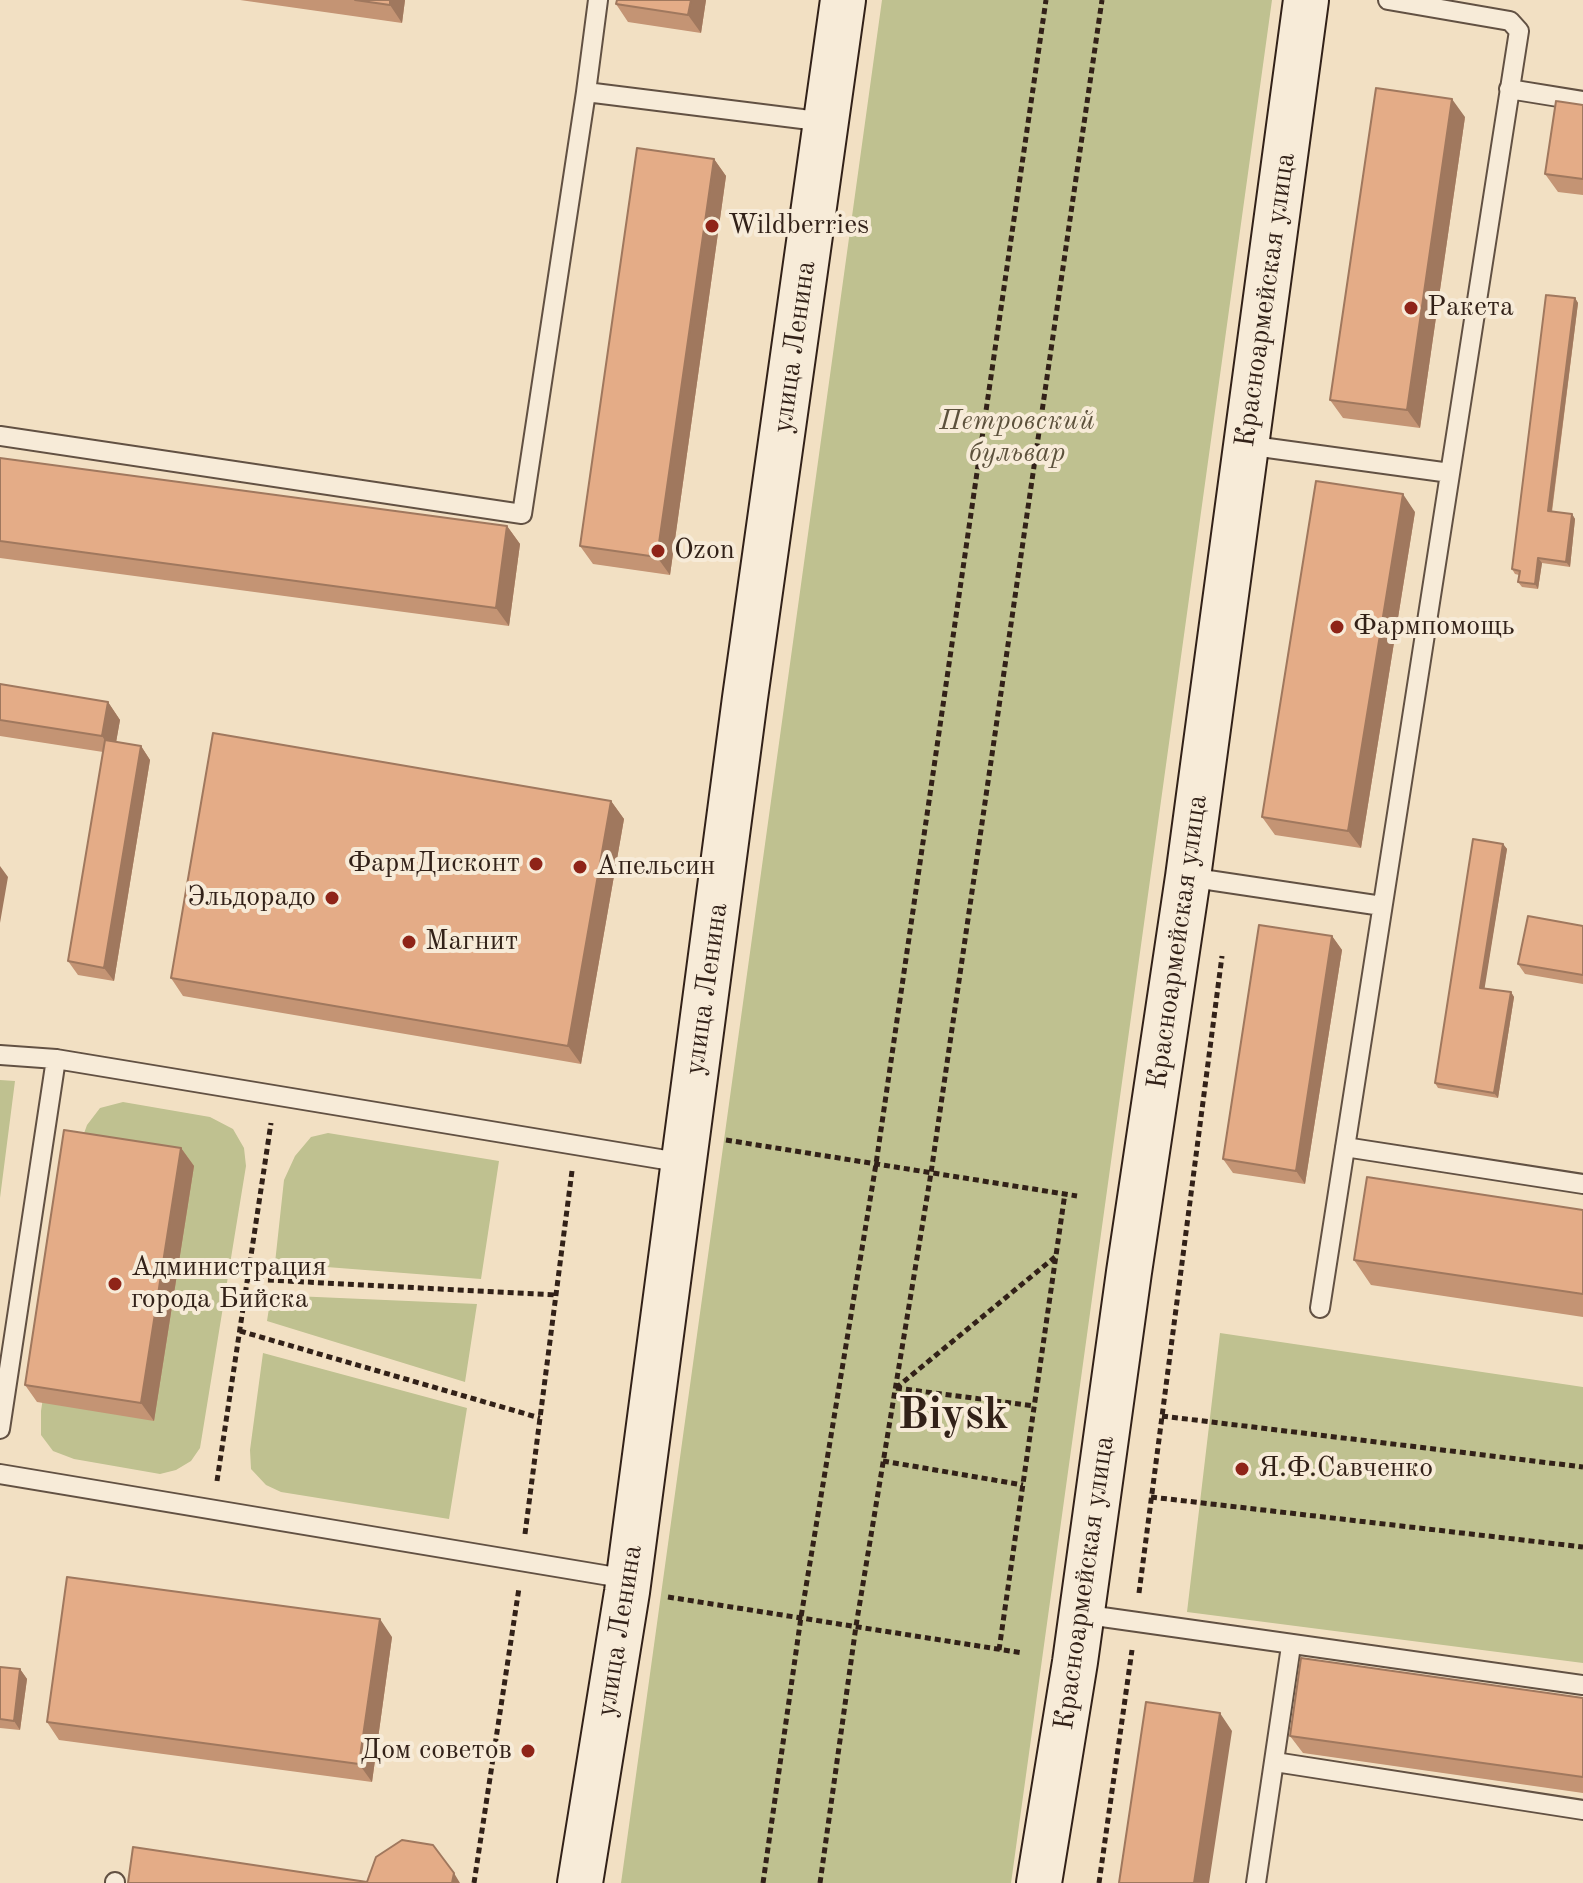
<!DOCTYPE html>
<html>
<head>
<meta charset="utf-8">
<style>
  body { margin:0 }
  canvas { display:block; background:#f2e0c3 }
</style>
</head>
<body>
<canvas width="1583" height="1883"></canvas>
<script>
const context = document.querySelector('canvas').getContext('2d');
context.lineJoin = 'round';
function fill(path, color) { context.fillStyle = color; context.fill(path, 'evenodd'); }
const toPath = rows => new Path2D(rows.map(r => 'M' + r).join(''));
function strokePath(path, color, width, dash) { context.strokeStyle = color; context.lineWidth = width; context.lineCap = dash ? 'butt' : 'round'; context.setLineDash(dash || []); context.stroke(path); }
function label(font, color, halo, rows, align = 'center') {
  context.font = font + ' "Old Standard TT",serif'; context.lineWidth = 8; context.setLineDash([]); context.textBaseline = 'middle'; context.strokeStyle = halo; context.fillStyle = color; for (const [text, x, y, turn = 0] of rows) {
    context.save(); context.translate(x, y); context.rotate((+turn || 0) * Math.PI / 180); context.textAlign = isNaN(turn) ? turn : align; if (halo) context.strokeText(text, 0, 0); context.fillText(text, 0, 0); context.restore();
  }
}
fill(toPath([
  [882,0,1272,0,1011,1883,621,1883],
  [0,1080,15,1081,0,1198],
  [123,1102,210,1117,233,1129,244,1148,246,1166,200,1448,191,1461,176,1470,160,1474,74,1459,53,1451,41,1435,41,1411,82,1139,87,1125,100,1108],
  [328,1133,499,1161,481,1279,275,1263,284,1180,295,1156,311,1137],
  [271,1295,477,1304,465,1382,267,1321],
  [1220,1333,1583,1387,1583,1663,1187,1612],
  [263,1353,467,1408,449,1519,281,1492,266,1485,251,1469,250,1450]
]), '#bfc190');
const service = toPath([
  [598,0,586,92,826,122],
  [1509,89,1583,101],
  [0,436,522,514,586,92],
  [1246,445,1450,473],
  [1188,877,1382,906],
  [0,1055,56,1059,684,1163],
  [1345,1147,1583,1184],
  [1320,1308,1519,31,1510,21,1388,0],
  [0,1429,56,1059],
  [0,1474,628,1579],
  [1081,1614,1583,1685],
  [1275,1762,1583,1810],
  [115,1883,115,1882],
  [1256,1883,1291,1646]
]);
const secondary = toPath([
  [580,1883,627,1592,745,698,843,0],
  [1039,1883,1075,1662,1129,1272,1188,877,1306,0]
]);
strokePath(service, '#625143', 22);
strokePath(secondary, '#322118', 48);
strokePath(toPath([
  [726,1140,1077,1196],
  [248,1279,556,1295],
  [240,1331,540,1418],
  [896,1388,1055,1257],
  [896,1388,1034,1406],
  [1162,1416,1583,1467],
  [883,1461,1023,1485],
  [217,1481,271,1123],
  [1151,1497,1583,1547],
  [525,1534,572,1171],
  [1139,1593,1222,956],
  [668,1597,1023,1653],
  [999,1650,1065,1193],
  [474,1883,519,1588],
  [763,1883,801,1617,876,1164,1046,0],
  [820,1883,856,1626,931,1173,1102,0],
  [1099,1883,1132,1650]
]), '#322118', 5, [6, 4]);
strokePath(service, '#f7ebd8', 18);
strokePath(secondary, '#f7ebd8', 44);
fill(toPath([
  [240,0,405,0,402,23],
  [706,0,701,33,628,22,616,4],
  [1583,105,1583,195,1558,192,1545,174],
  [1465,117,1420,428,1343,418,1330,400],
  [714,159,726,176,670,575,593,564,580,546],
  [1575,298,1578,303,1552,512,1572,514,1575,519,1570,567,1542,563,1538,589,1522,587,1518,582,1519,575,1515,574,1512,569],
  [0,458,507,526,520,544,509,626,0,558],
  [1415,512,1361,848,1275,835,1262,817],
  [0,684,108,702,120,720,116,742,141,746,150,760,114,981,78,975,68,961,103,752,0,736],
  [611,801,624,819,581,1064,183,996,171,978],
  [1503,844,1507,849,1484,988,1511,992,1514,997,1498,1098,1438,1088,1435,1083],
  [1583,926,1583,984,1525,974,1518,964],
  [1332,936,1342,950,1305,1184,1233,1173,1223,1159],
  [181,1148,194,1166,154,1421,37,1402,25,1385],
  [1583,1210,1583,1317,1371,1285,1354,1260],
  [392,1637,372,1782,59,1740,47,1722],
  [0,1667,20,1669,27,1679,20,1730,0,1728],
  [1583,1698,1583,1793,1303,1753,1290,1736]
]), '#c49474');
fill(toPath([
  [390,0,405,0,402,23,390,5],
  [691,0,706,0,701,33,688,15],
  [1452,99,1465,117,1420,428,1407,410],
  [714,159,726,176,670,575,657,557],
  [1575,298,1578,303,1551,516,1548,511],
  [1403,494,1415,512,1361,848,1348,831],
  [1572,514,1575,519,1570,567,1566,562],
  [507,526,520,544,509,626,496,608],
  [1538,558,1542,563,1538,589,1535,584],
  [108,702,120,720,114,754,102,736],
  [141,746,150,760,114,981,104,968],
  [611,801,624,819,581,1064,568,1046],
  [1503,844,1507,849,1484,992,1480,988],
  [0,866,8,877,0,923],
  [1332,936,1342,950,1305,1184,1296,1171],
  [1511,992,1514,997,1498,1098,1494,1093],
  [181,1148,194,1166,154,1421,141,1403],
  [380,1619,392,1637,372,1782,359,1764],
  [20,1669,27,1679,20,1730,14,1721],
  [1220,1713,1232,1731,1209,1883,1194,1883],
  [454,1873,460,1883,452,1883]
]), '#a0785e');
const building = toPath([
  [355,0,390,0,390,5,355,0],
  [617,0,691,0,688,15,616,4,617,0],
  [1376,88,1452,99,1407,410,1330,400,1376,88],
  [1556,101,1583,105,1583,179,1545,174,1556,101],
  [637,148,714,159,657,557,580,546,637,148],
  [1546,295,1575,298,1548,511,1572,514,1566,562,1538,558,1535,584,1518,582,1520,571,1512,569,1546,295],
  [0,458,507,526,496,608,0,541,0,458],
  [1316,481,1403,494,1348,831,1262,817,1316,481],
  [0,684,108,702,102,736,0,720,0,684],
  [213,733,611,801,568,1046,171,978,213,733],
  [105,740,141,746,104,968,68,961,105,740],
  [1473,839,1503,844,1480,988,1511,992,1494,1093,1435,1083,1473,839],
  [1528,916,1583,926,1583,975,1518,964,1528,916],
  [1259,925,1332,936,1296,1171,1223,1159,1259,925],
  [64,1130,181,1148,141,1403,25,1385,64,1130],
  [1367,1177,1583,1210,1583,1294,1354,1260,1367,1177],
  [67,1577,380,1619,359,1764,47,1722,67,1577],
  [1301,1658,1583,1698,1583,1777,1290,1736,1301,1658],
  [0,1667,20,1669,14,1721,0,1719,0,1667],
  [1146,1702,1220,1713,1194,1883,1119,1883,1146,1702],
  [402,1840,433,1845,454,1873,452,1883,128,1883,133,1847,367,1882,376,1857,402,1840]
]);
fill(building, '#e4ac87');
strokePath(building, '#a0785e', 2);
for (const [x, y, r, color] of [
  [712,226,8,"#8f2418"],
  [1411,308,8,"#8f2418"],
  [658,551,8,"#8f2418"],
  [1337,627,8,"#8f2418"],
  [536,864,8,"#8f2418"],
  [580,867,8,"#8f2418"],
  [332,898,8,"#8f2418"],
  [409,942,8,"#8f2418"],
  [115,1284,8,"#8f2418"],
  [1242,1469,8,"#8f2418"],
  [528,1751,8,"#8f2418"]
]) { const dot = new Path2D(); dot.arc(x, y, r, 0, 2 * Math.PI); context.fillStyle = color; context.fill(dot); strokePath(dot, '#f7ebd8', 3); }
label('28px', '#322118', '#f7ebd8', [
  ["Wildberries",728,226],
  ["Ракета",1427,308],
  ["Ozon",674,551],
  ["Фармпомощь",1353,627],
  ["ФармДисконт",520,864,"right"],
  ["Апельсин",596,867],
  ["Эльдорадо",316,898,"right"],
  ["Магнит",425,942],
  ["Администрация",131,1268],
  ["города Бийска",131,1300],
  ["Я.Ф.Савченко",1258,1469],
  ["Дом советов",512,1751,"right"]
], 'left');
label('28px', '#322118', '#f7ebd8', [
  ["Красноармейская улица",1266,300,-82],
  ["улица Ленина",795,347,-82],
  ["Красноармейская улица",1178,942,-82],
  ["улица Ленина",707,989,-82],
  ["Красноармейская улица",1085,1583,-82],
  ["улица Ленина",620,1631,-81]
]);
label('italic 28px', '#5c513c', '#f7ebd8', [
  ["Петровский",1017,422],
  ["бульвар",1017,454]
]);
label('bold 44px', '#322118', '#f7ebd8', [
  ["Biysk",953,1416]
]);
</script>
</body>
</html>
